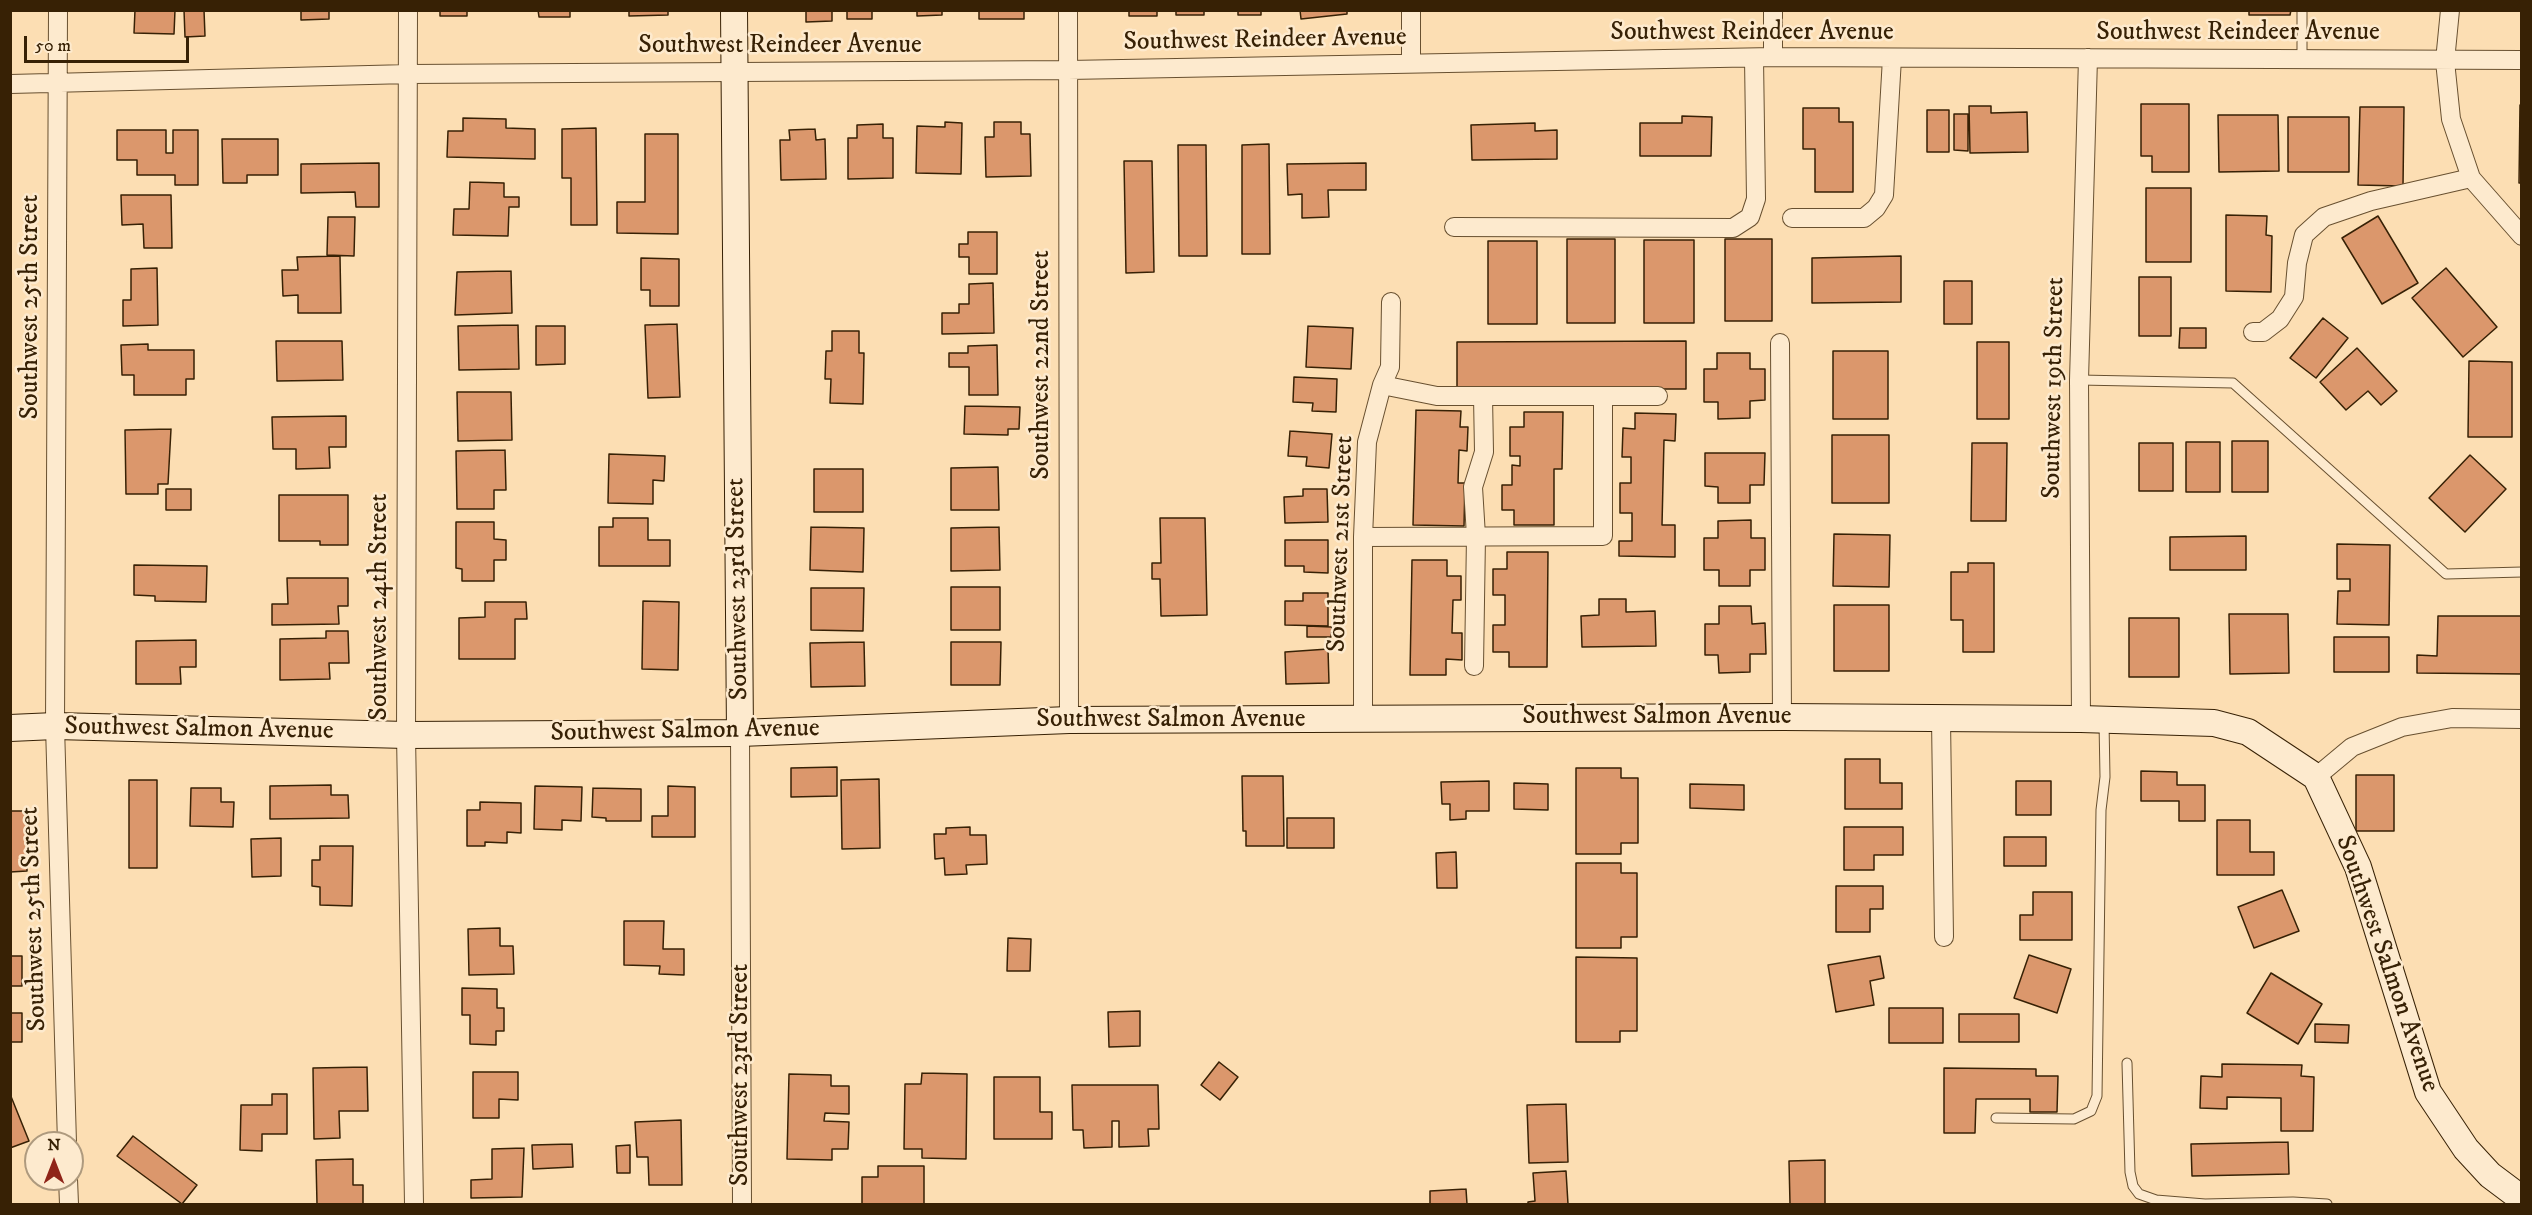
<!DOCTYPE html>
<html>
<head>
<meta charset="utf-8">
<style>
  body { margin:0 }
  #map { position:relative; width:2532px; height:1215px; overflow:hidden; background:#fcdeb3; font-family:"IM FELL DW Pica",serif }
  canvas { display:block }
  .frame { position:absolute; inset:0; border:12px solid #372105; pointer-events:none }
  .north { position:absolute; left:24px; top:1131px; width:60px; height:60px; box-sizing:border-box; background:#fdeace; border:2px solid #ae9a7e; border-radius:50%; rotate:0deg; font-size:16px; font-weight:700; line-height:24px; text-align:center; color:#372105 }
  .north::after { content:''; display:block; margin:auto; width:21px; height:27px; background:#8f2418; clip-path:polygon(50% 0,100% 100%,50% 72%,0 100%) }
  .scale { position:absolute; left:24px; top:36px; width:165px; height:27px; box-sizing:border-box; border:3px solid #372105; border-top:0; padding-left:8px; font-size:18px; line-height:21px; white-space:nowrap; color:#372105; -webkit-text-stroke:4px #fdeace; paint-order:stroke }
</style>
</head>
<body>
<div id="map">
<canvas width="2532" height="1215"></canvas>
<div class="frame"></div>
<div class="north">N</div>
<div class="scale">50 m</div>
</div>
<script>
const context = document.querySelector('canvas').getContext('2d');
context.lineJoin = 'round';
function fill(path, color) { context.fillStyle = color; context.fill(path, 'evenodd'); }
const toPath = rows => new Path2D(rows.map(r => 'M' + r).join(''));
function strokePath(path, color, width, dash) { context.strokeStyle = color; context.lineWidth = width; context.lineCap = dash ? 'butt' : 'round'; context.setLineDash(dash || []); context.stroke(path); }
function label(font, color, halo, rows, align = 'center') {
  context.font = font + ' "IM FELL DW Pica",serif'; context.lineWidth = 5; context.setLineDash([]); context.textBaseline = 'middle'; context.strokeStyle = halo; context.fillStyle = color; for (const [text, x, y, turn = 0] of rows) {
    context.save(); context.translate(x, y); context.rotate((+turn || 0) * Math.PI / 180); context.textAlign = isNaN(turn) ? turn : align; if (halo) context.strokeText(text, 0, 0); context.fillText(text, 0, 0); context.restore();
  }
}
const building = toPath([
  [135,10,175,10,174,34,134,33,135,10],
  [184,10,204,10,205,36,185,37,184,10],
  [301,10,329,10,329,19,301,20,301,10],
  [440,10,467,10,467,16,440,16,440,10],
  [538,10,570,10,570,17,539,17,538,10],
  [629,10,668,10,668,15,629,16,629,10],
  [806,10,832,10,832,21,806,22,806,10],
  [847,10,888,10,872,11,872,19,847,19,847,10],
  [917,10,942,10,942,15,917,16,917,10],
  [979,10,1024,10,1024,19,979,19,979,10],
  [1129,10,1157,10,1157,16,1129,16,1129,10],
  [1176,10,1204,10,1204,15,1176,15,1176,10],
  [1238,10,1261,10,1261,15,1238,15,1238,10],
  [1300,10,1347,10,1347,14,1301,19,1300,10],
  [2249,10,2291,10,2290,15,2249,15,2249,10],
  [2141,104,2189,104,2189,172,2152,172,2152,156,2141,156,2141,104],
  [2520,105,2522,105,2522,183,2519,183,2520,105],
  [1969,106,1991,106,1991,113,2027,112,2028,152,1970,153,1969,106],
  [2360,107,2404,107,2403,186,2358,185,2360,107],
  [1803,108,1839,108,1839,122,1853,122,1853,192,1815,192,1815,149,1803,149,1803,108],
  [1927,110,1949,110,1949,152,1927,152,1927,110],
  [1954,114,1968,114,1968,151,1954,150,1954,114],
  [2218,115,2278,115,2279,171,2219,172,2218,115],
  [1682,116,1712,117,1711,156,1640,156,1640,123,1682,123,1682,116],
  [2288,117,2349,117,2349,172,2288,172,2288,117],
  [463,118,506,119,506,128,535,129,535,159,447,157,448,131,463,131,463,118],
  [945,122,962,123,961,174,916,173,917,126,945,127,945,122],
  [994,122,1021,122,1021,134,1030,134,1031,176,986,177,985,137,994,137,994,122],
  [1535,123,1535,131,1557,130,1557,159,1472,160,1471,125,1535,123],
  [883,124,883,138,893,138,893,178,848,179,848,138,857,138,857,125,883,124],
  [596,128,597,225,571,225,571,178,562,178,562,129,596,128],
  [815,129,816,140,825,139,826,179,781,180,780,140,790,140,789,130,815,129],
  [117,130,166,130,166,153,173,153,173,130,198,130,198,185,175,185,175,175,137,175,137,160,117,160,117,130],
  [645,134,678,134,678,234,617,233,617,202,645,202,645,134],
  [222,139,278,139,278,175,247,175,247,183,223,183,222,139],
  [1269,144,1270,254,1242,254,1242,145,1269,144],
  [1178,145,1206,145,1207,256,1179,256,1178,145],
  [1124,161,1152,161,1154,272,1126,273,1124,161],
  [379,163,379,207,356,207,355,192,301,193,301,164,379,163],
  [1366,163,1366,190,1328,190,1329,217,1302,218,1302,194,1288,195,1287,164,1366,163],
  [470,182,504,183,504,197,519,197,519,207,509,207,508,236,453,235,454,209,469,209,470,182],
  [2146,188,2191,188,2191,262,2146,262,2146,188],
  [121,195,171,195,172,248,144,248,143,224,122,225,121,195],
  [2226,215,2267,216,2266,235,2272,236,2271,292,2226,291,2226,215],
  [2378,216,2418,283,2382,304,2342,238,2378,216],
  [328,217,355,217,354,256,327,255,328,217],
  [968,232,997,232,997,274,969,274,969,257,959,257,959,244,968,244,968,232],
  [1567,239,1615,239,1615,323,1567,323,1567,239],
  [1725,239,1772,239,1772,321,1725,321,1725,239],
  [1644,240,1694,240,1694,323,1644,323,1644,240],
  [1488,241,1537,241,1537,324,1488,324,1488,241],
  [340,256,341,313,298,313,298,295,283,296,282,270,298,270,297,257,340,256],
  [1901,256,1901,302,1812,303,1812,258,1901,256],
  [641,258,679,259,679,306,650,306,650,290,641,290,641,258],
  [157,268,158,325,123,326,123,300,131,300,131,269,157,268],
  [2446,268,2497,327,2463,357,2412,298,2446,268],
  [511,271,512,313,455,315,457,272,511,271],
  [2139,277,2171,277,2171,336,2139,336,2139,277],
  [1944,281,1972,281,1972,324,1944,324,1944,281],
  [993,283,994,333,942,334,942,313,959,313,959,304,969,304,969,284,993,283],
  [2323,318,2348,338,2316,378,2290,358,2323,318],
  [677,324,680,397,648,398,645,325,677,324],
  [518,325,519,369,459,370,458,326,518,325],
  [536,326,565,326,565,364,536,365,536,326],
  [1308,326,1353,328,1351,369,1306,367,1308,326],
  [2180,328,2206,328,2206,348,2179,348,2180,328],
  [832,331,859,331,859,353,864,353,863,404,830,403,831,379,825,379,826,351,832,351,832,331],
  [276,341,342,341,343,380,277,381,276,341],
  [1686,341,1686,389,1457,389,1457,342,1686,341],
  [1977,342,2009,342,2009,419,1977,419,1977,342],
  [148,344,148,350,194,350,194,379,186,379,186,395,134,395,134,375,122,375,121,345,148,344],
  [997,345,998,395,969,395,969,367,949,367,949,353,968,353,968,346,997,345],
  [2357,348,2397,391,2381,405,2368,391,2346,410,2320,382,2357,348],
  [1833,351,1888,351,1888,419,1833,419,1833,351],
  [1717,353,1750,353,1750,369,1765,369,1765,400,1750,401,1750,418,1718,419,1718,402,1704,402,1704,369,1717,369,1717,353],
  [2469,361,2512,362,2512,437,2468,437,2469,361],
  [1294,377,1337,379,1336,412,1312,411,1313,403,1293,402,1294,377],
  [457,392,511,392,512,440,458,441,457,392],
  [965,406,1020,407,1019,429,1008,429,1008,435,964,434,965,406],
  [1416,410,1461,411,1460,427,1468,427,1467,451,1459,450,1458,483,1465,483,1464,526,1413,525,1416,410],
  [1524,412,1563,412,1562,469,1554,469,1554,525,1514,525,1514,510,1502,510,1502,485,1512,485,1512,465,1520,466,1520,456,1510,456,1510,427,1524,427,1524,412],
  [1635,413,1676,414,1675,441,1664,440,1662,525,1675,525,1675,557,1619,556,1619,541,1632,541,1632,513,1620,513,1620,483,1631,483,1631,457,1622,457,1623,428,1635,429,1635,413],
  [346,416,346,447,329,447,330,468,296,469,296,449,273,449,272,417,346,416],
  [171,429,168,484,158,484,158,494,126,494,125,430,171,429],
  [1290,431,1332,434,1329,468,1306,466,1307,457,1288,456,1290,431],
  [1832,435,1889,435,1889,503,1832,503,1832,435],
  [2232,441,2268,441,2268,492,2232,492,2232,441],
  [2186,442,2220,442,2220,492,2186,492,2186,442],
  [1972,443,2007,443,2006,521,1971,521,1972,443],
  [2139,443,2173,443,2173,491,2139,491,2139,443],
  [505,450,506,490,494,490,494,509,457,509,456,451,505,450],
  [1705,453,1765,453,1764,485,1750,485,1750,503,1718,503,1718,487,1705,486,1705,453],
  [609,454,665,456,664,481,653,480,653,504,608,503,609,454],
  [2470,455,2506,489,2465,532,2429,498,2470,455],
  [998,467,999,510,951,510,951,468,998,467],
  [814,469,863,469,863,512,814,512,814,469],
  [166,489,191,489,191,510,166,510,166,489],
  [1303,489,1327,489,1328,522,1285,523,1284,497,1303,496,1303,489],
  [279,495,348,495,348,545,320,545,320,541,279,541,279,495],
  [613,518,648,518,648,540,670,540,670,566,599,566,599,527,613,527,613,518],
  [1160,518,1205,518,1207,615,1161,616,1160,579,1152,579,1152,563,1161,563,1160,518],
  [1751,520,1751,538,1765,538,1765,570,1750,570,1750,586,1719,586,1719,570,1704,570,1704,538,1718,538,1718,521,1751,520],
  [456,522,494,522,494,539,506,540,506,560,494,560,494,581,462,581,462,569,456,568,456,522],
  [811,527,864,528,863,572,810,570,811,527],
  [999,527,1000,570,951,571,951,528,999,527],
  [1834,534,1890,535,1889,587,1833,586,1834,534],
  [2246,536,2246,570,2170,570,2170,537,2246,536],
  [1285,540,1328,540,1328,573,1304,572,1304,566,1285,566,1285,540],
  [2337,544,2390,545,2389,625,2337,624,2338,591,2350,591,2350,579,2337,579,2337,544],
  [1507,552,1548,552,1547,667,1509,667,1509,652,1493,652,1493,625,1505,625,1505,595,1493,595,1493,569,1507,569,1507,552],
  [1412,560,1447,560,1447,576,1461,576,1461,600,1453,600,1452,633,1462,633,1462,660,1446,659,1446,675,1410,675,1412,560],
  [1968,563,1994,563,1994,652,1963,652,1963,620,1951,620,1951,572,1968,572,1968,563],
  [134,565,207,566,206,602,155,601,155,596,134,595,134,565],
  [287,578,348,578,348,606,338,606,339,624,272,625,272,604,288,604,287,578],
  [951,587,1000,587,1000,630,951,630,951,587],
  [811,588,864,588,863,631,811,630,811,588],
  [1303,593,1328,593,1328,626,1285,625,1285,601,1303,601,1303,593],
  [1599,599,1626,599,1626,612,1655,611,1656,646,1582,647,1581,616,1599,615,1599,599],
  [643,601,679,602,678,670,642,669,643,601],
  [485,602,526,602,527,619,515,619,515,659,459,659,459,618,485,617,485,602],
  [1834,605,1889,605,1889,671,1834,671,1834,605],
  [1719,606,1751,606,1752,624,1765,623,1766,654,1750,654,1750,672,1719,673,1718,655,1705,655,1705,624,1719,624,1719,606],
  [2229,614,2288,614,2289,673,2230,674,2229,614],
  [2438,616,2522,616,2522,674,2417,673,2417,655,2437,656,2438,616],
  [2129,618,2179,618,2179,677,2129,677,2129,618],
  [1307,626,1332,627,1331,637,1307,637,1307,626],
  [326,631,348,631,349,663,329,663,330,679,280,680,280,639,326,638,326,631],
  [2334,637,2389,637,2389,672,2334,672,2334,637],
  [196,640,196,667,180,667,181,684,136,684,136,641,196,640],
  [864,642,865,686,811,687,810,643,864,642],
  [951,642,1001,642,1000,685,951,685,951,642],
  [1328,649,1329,683,1286,684,1285,652,1328,649],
  [1845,759,1880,759,1880,783,1902,783,1902,809,1845,809,1845,759],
  [837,767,837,796,791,797,791,768,837,767],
  [1576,768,1621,768,1621,778,1638,778,1638,843,1621,843,1621,854,1576,854,1576,768],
  [2141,771,2177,772,2177,785,2205,785,2205,821,2179,821,2179,801,2141,801,2141,771],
  [2356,775,2394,775,2394,831,2356,831,2356,775],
  [1242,776,1283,776,1284,846,1246,846,1246,831,1243,831,1242,776],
  [879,779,880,848,842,849,841,780,879,779],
  [129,780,157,780,157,868,129,868,129,780],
  [1489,781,1489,811,1466,811,1466,819,1450,820,1450,804,1442,804,1441,782,1489,781],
  [2016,781,2051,781,2051,815,2016,815,2016,781],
  [1514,783,1548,784,1548,810,1514,809,1514,783],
  [1690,784,1744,785,1744,810,1690,808,1690,784],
  [331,785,331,795,348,795,349,818,270,819,270,786,331,785],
  [535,786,582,787,581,821,562,820,562,830,534,829,535,786],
  [668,786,695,787,695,837,652,837,652,816,668,816,668,786],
  [191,788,221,788,221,802,234,802,233,827,190,826,191,788],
  [593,788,641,789,641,821,606,821,606,818,592,817,593,788],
  [480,802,521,803,521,833,507,832,507,843,485,842,485,846,467,846,467,810,480,810,480,802],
  [10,811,27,811,27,871,10,872,10,811],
  [1287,818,1334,818,1334,848,1287,848,1287,818],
  [2217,820,2250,820,2250,852,2274,852,2274,875,2217,875,2217,820],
  [970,827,970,835,986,835,987,864,966,865,967,874,945,875,944,858,935,859,934,834,946,834,946,828,970,827],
  [1844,827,1903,827,1903,855,1874,855,1874,870,1844,870,1844,827],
  [2004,837,2046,837,2046,866,2004,866,2004,837],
  [281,838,281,876,252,877,251,839,281,838],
  [320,846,353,846,352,906,320,905,320,887,312,886,312,860,320,860,320,846],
  [1456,852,1457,888,1437,888,1436,853,1456,852],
  [1576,863,1621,863,1621,873,1637,873,1637,937,1621,937,1621,948,1576,948,1576,863],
  [1836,886,1883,886,1883,909,1870,909,1870,932,1836,932,1836,886],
  [2282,890,2299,931,2254,948,2238,907,2282,890],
  [2033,892,2072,892,2072,940,2020,940,2020,915,2033,915,2033,892],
  [624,921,664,921,663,949,684,949,684,975,659,974,660,966,624,965,624,921],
  [500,928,500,946,513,946,514,974,469,975,468,929,500,928],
  [1008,938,1031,939,1030,971,1007,971,1008,938],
  [2029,955,2071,969,2057,1013,2014,998,2029,955],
  [10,956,22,956,22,986,10,986,10,956],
  [1880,956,1884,978,1870,981,1874,1005,1836,1012,1828,965,1880,956],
  [1576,957,1637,958,1637,1031,1620,1031,1620,1042,1576,1042,1576,957],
  [2271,973,2322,1004,2298,1044,2247,1013,2271,973],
  [462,988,497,989,497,1008,504,1008,504,1031,496,1031,496,1045,470,1044,470,1015,462,1015,462,988],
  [1889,1008,1943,1008,1943,1043,1889,1043,1889,1008],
  [1140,1011,1140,1046,1109,1047,1108,1012,1140,1011],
  [10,1013,22,1013,22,1042,10,1042,10,1013],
  [1959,1014,2019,1014,2019,1042,1959,1042,1959,1014],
  [2315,1024,2349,1025,2348,1043,2315,1042,2315,1024],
  [1219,1062,1238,1077,1220,1100,1201,1085,1219,1062],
  [2222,1064,2302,1065,2301,1076,2314,1077,2313,1131,2281,1131,2281,1098,2227,1097,2227,1109,2200,1108,2201,1076,2222,1077,2222,1064],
  [367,1067,368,1111,339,1111,340,1138,314,1139,313,1068,367,1067],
  [1944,1068,2036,1069,2036,1076,2058,1076,2057,1112,2030,1112,2030,1099,1976,1099,1975,1133,1944,1133,1944,1068],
  [473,1072,518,1072,518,1100,499,1099,499,1118,473,1118,473,1072],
  [922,1073,967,1074,966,1159,922,1158,922,1149,904,1149,905,1084,921,1084,922,1073],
  [789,1074,831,1075,831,1086,849,1086,849,1114,825,1113,824,1121,849,1122,848,1149,832,1149,832,1160,787,1159,789,1074],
  [994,1077,1040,1077,1040,1112,1052,1112,1052,1139,994,1139,994,1077],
  [1072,1085,1158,1085,1159,1129,1148,1129,1149,1146,1119,1147,1119,1121,1112,1121,1112,1147,1084,1148,1083,1130,1073,1130,1072,1085],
  [10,1094,29,1141,10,1148,10,1094],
  [272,1094,287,1094,287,1134,262,1134,262,1151,240,1150,241,1105,272,1105,272,1094],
  [1566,1104,1568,1162,1529,1163,1527,1105,1566,1104],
  [681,1120,682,1185,649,1185,648,1157,637,1157,635,1122,681,1120],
  [133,1136,197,1185,182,1204,117,1156,133,1136],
  [2288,1142,2289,1174,2192,1176,2191,1144,2288,1142],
  [572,1144,573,1167,533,1169,532,1145,572,1144],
  [630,1145,630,1173,617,1173,616,1146,630,1145],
  [524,1148,522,1197,471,1198,471,1180,492,1179,492,1149,524,1148],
  [353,1159,353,1185,363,1185,363,1204,317,1204,316,1160,353,1159],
  [1825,1160,1825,1204,1790,1204,1789,1161,1825,1160],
  [878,1166,924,1166,924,1204,862,1204,862,1177,878,1177,878,1166],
  [1566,1171,1568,1204,1528,1204,1528,1202,1535,1201,1533,1173,1566,1171],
  [1466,1189,1467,1204,1430,1204,1430,1191,1466,1189]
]);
fill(building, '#db976c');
strokePath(building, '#372105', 1.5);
const lane = toPath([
  [2302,10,2302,59],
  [2079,380,2233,383,2446,574,2522,572],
  [2127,1063,2130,1172,2133,1186,2139,1194,2156,1200,2205,1204,2293,1202,2327,1204],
  [1996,1118,2074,1119,2091,1111,2097,1096,2101,810,2105,777,2104,722]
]);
const street = toPath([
  [58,10,55,726,67,1143],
  [408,10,406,735,414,1204],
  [1068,10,1069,720],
  [1411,10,1411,63],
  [1773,10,1773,57],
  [2450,10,2445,61,2451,119,2471,178,2522,236],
  [10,84,409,74,1068,70,1773,57,2522,60],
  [1792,218,1864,218,1876,208,1884,195,1892,58],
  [1454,227,1733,228,1750,217,1756,199,1754,58],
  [2253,332,2263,332,2280,319,2294,297,2297,263,2304,235,2324,217,2371,201,2471,178],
  [1780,343,1782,717],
  [1382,385,1437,396,1658,396],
  [1363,537,1603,536,1603,396],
  [1474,666,1476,536,1473,487,1484,452,1483,396],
  [1363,719,1363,537,1367,442,1382,385,1390,367,1391,302],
  [1941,719,1944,937],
  [2081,719,2079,380,2088,58],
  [740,733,742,1204],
  [2316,777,2352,747,2402,727,2452,718,2522,719],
  [68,1179,69,1204]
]);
const secondary = toPath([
  [734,10,740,733],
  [10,728,55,726,406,735,740,733,1069,720,1782,717,2081,719,2214,723,2248,732,2316,777,2358,867,2428,1092,2466,1149,2490,1175,2522,1199]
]);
strokePath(lane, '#685030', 11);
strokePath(street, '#685030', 20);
strokePath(secondary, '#372105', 28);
strokePath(lane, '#fdeace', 9);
strokePath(street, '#fdeace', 18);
strokePath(secondary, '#fdeace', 26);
label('26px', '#372105', '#fdeace', [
  ["Southwest Reindeer Avenue",1752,34],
  ["Southwest Reindeer Avenue",2238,34],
  ["Southwest Reindeer Avenue",1265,41,-1],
  ["Southwest Reindeer Avenue",780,47],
  ["Southwest 25th Street",32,307,-90],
  ["Southwest 22nd Street",1043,365,-90],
  ["Southwest 19th Street",2055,388,-89],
  ["Southwest 21st Street",1342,544,-88],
  ["Southwest 23rd Street",739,589,-91],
  ["Southwest 24th Street",381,607,-90],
  ["Southwest Salmon Avenue",1657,718],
  ["Southwest Salmon Avenue",1171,721],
  ["Southwest Salmon Avenue",199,730,1],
  ["Southwest Salmon Avenue",685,732,-1],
  ["Southwest 25th Street",35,919,-92],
  ["Southwest Salmon Avenue",2386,964,71],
  ["Southwest 23rd Street",742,1075,-90]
]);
</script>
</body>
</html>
